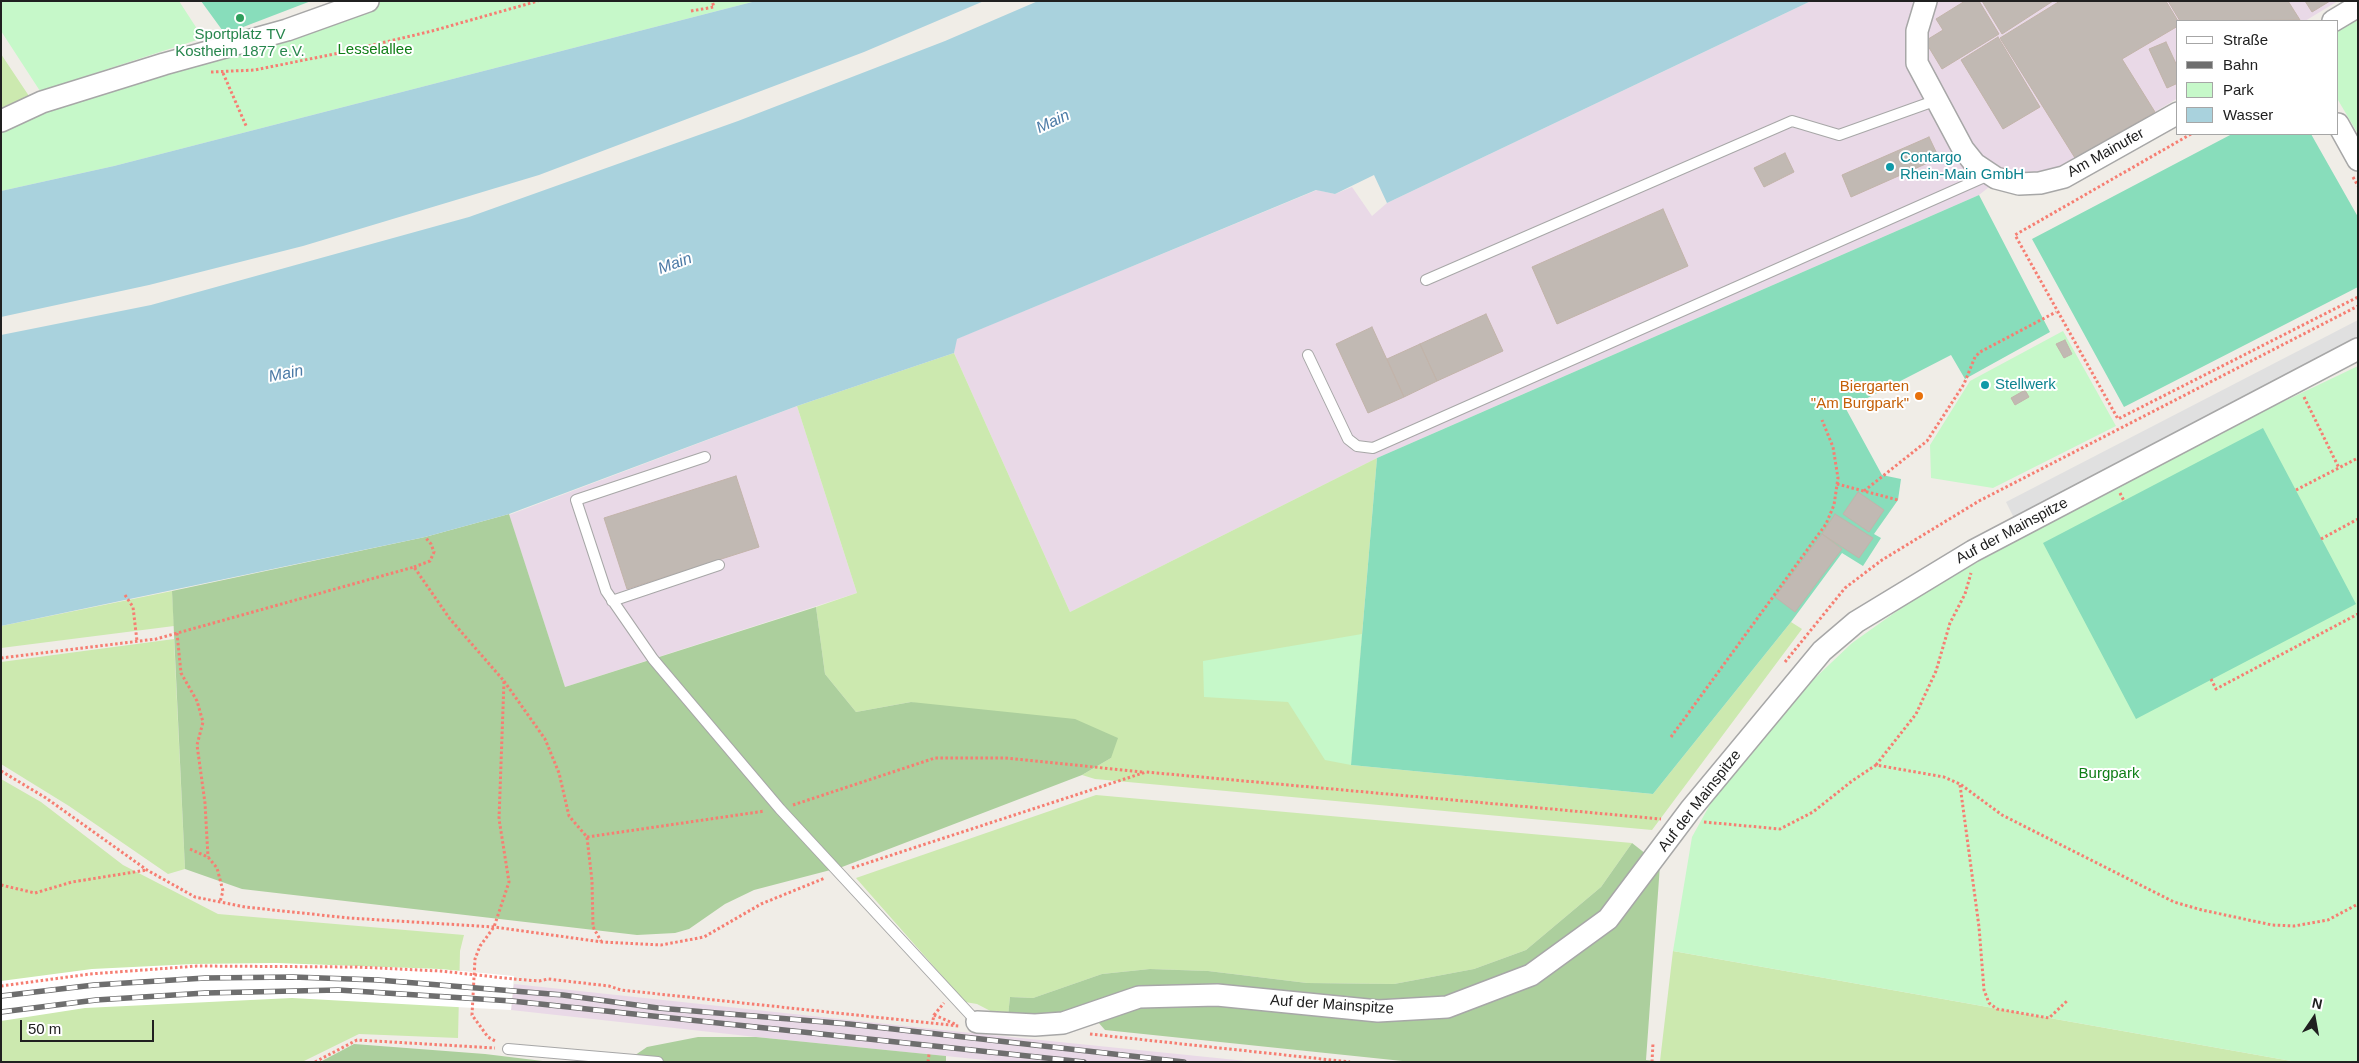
<!DOCTYPE html>
<html>
<head>
<meta charset="utf-8">
<style>
  body { margin:0 }
  #map { position:relative; width:2359px; height:1063px; overflow:hidden; background:#f0ede7; font-family:Helvetica,sans-serif }
  canvas { display:block }
  .frame { position:absolute; inset:0; border:2px solid #202020; pointer-events:none }
  .legend { position:absolute; left:2176px; top:20px; width:162px; height:115px; box-sizing:border-box; background:#fff; border:1px solid #a6a6a6; margin:0; padding:6px 9px; list-style:none; font-size:15px; color:#202020 }
  .legend li { display:flex; align-items:center; gap:10px; height:25px }
  .legend b { width:25px; border:1px solid #a6a6a6 }
  .north { position:absolute; left:2289px; top:993px; width:50px; height:50px; -webkit-text-stroke:4px #fff; paint-order:stroke; rotate:12deg; font-size:14px; font-weight:700; line-height:20px; text-align:center; color:#202020 }
  .north::after { content:''; display:block; margin:auto; width:18px; height:22px; background:#202020; clip-path:polygon(50% 0,100% 100%,50% 72%,0 100%) }
  .scale { position:absolute; left:20px; top:1020px; width:134px; height:22px; box-sizing:border-box; border:2px solid #202020; border-top:0; padding-left:6px; font-size:15px; line-height:18px; white-space:nowrap; color:#202020; -webkit-text-stroke:4px #fff; paint-order:stroke }
</style>
</head>
<body>
<div id="map">
<canvas width="2359" height="1063"></canvas>
<div class="frame"></div>
<ul class="legend">
<li><b style="height:6px;background:#fff"></b>Straße</li>
<li><b style="height:6px;background:#6e6e6e"></b>Bahn</li>
<li><b style="height:14px;background:#c6f8c9"></b>Park</li>
<li><b style="height:14px;background:#a9d2dd"></b>Wasser</li>
</ul>
<div class="north">N</div>
<div class="scale">50 m</div>
</div>
<script>
const context = document.querySelector('canvas').getContext('2d');
context.lineJoin = 'round';
function fill(path, color) { context.fillStyle = color; context.fill(path, 'evenodd'); }
const toPath = rows => new Path2D(rows.map(r => 'M' + r).join(''));
function strokePath(path, color, width, dash) { context.strokeStyle = color; context.lineWidth = width; context.lineCap = dash ? 'butt' : 'round'; context.setLineDash(dash || []); context.stroke(path); }
function label(font, color, halo, rows, align = 'center') {
  context.font = font + ' Helvetica,sans-serif'; context.lineWidth = 4; context.setLineDash([]); context.textBaseline = 'middle'; context.strokeStyle = halo; context.fillStyle = color; for (const [text, x, y, turn = 0] of rows) {
    context.save(); context.translate(x, y); context.rotate((+turn || 0) * Math.PI / 180); context.textAlign = isNaN(turn) ? turn : align; if (halo) context.strokeText(text, 0, 0); context.fillText(text, 0, 0); context.restore();
  }
}
fill(toPath([
  [1811,1,2338,1,2305,21,2178,21,2178,98,2072,162,2044,172,2026,174,2008,172,1979,195,1377,458,1070,612,954,353,956,339,1317,190,1335,194,1352,187,1372,216,1387,203],
  [797,406,857,593,565,687,509,515],
  [514,984,952,1031,1256,1062,1005,1062,756,1037,511,1010]
]), '#e9d9e7');
fill(toPath([
  [1,54,29,96,1,108],
  [954,353,1070,612,1377,458,1351,765,1653,794,1791,622,1802,629,1652,830,1095,779,1082,775,1111,758,911,702,856,712,825,674,816,607,857,593,797,406],
  [172,591,174,626,1,648,1,626],
  [174,639,185,869,168,874,69,806,1,764,1,662],
  [1,779,41,802,123,865,218,914,464,935,460,951,458,1038,359,1034,302,1062,1,1062],
  [1096,795,1632,843,1601,887,1526,950,1474,969,1394,984,1307,983,1208,971,1150,969,1102,974,1033,998,1010,997,1008,1016,1002,1017,977,1004,965,1002,856,878],
  [1673,951,2297,1062,1660,1061]
]), '#cce9af');
fill(toPath([
  [509,514,565,687,816,607,825,674,856,712,911,702,1075,719,1118,738,1111,758,1082,775,842,867,754,890,725,904,689,929,675,933,637,935,242,889,185,869,172,591,425,537],
  [1632,843,1660,865,1646,1060,1666,1062,1412,1062,1105,1030,1098,1022,1063,1013,1008,1016,1010,997,1033,998,1102,974,1150,969,1208,971,1307,983,1394,984,1474,969,1526,950,1601,887],
  [698,1037,756,1037,946,1056,946,1062,625,1062,647,1047],
  [354,1044,485,1054,551,1062,320,1062]
]), '#accf9d');
fill(toPath([
  [1,1,179,1,203,38,40,91,1,31],
  [368,1,756,1,114,166,1,191,1,121],
  [2358,15,2358,134,2338,100,2338,27],
  [2063,331,2116,426,1993,488,1931,478,1930,445,1970,381],
  [2358,366,2358,1062,2297,1062,1673,951,1692,837,1718,790,1792,700,1852,643,1928,589,2022,538,2270,408],
  [1362,634,1351,765,1325,760,1288,702,1204,697,1203,661]
]), '#c6f8c9');
fill(toPath([
  [201,1,311,1,225,34],
  [2232,134,2311,134,2358,217,2358,287,2124,407,2032,239],
  [1979,195,2050,332,1965,379,1951,355,1846,409,1882,475,1901,479,1898,500,1874,534,1881,538,1863,566,1842,553,1791,622,1653,794,1351,765,1377,458],
  [2263,428,2356,604,2136,719,2043,543]
]), '#8db');
fill(toPath([
  [2358,320,2358,341,2015,520,2006,502]
]), '#e0e0e0');
fill(toPath([
  [756,1,984,1,864,52,539,175,303,246,149,285,1,317,1,191,114,166],
  [1038,1,1811,1,1387,203,1374,175,1335,194,1316,190,957,339,954,353,797,406,509,514,425,537,1,626,1,335,151,305,469,217,738,121,945,41]
]), '#a9d2dd');
fill(toPath([
  [276,963,440,969,514,976,511,1010,292,998,85,1008,1,1021,1,981,92,969,194,964]
]), '#fff');
const building = toPath([
  [1965,1,1979,1,1999,34,1942,69,1925,41,1943,30,1936,19,1965,1],
  [1982,1,2053,1,2002,34,1982,1],
  [2060,1,2166,1,2178,21,2178,26,2122,59,2155,112,2075,158,2000,38,2060,1],
  [2168,1,2288,1,2300,20,2180,21,2168,1],
  [2305,1,2330,1,2312,12,2305,1],
  [1998,37,2040,107,2003,129,1961,60,1998,37],
  [2166,42,2178,68,2178,83,2167,88,2149,49,2166,42],
  [1929,137,1939,158,1851,197,1842,175,1929,137],
  [1785,153,1794,172,1764,187,1754,168,1785,153],
  [1663,209,1688,266,1557,324,1532,267,1663,209],
  [1486,314,1503,351,1437,381,1420,344,1486,314],
  [1372,327,1404,397,1368,413,1336,344,1372,327],
  [2065,340,2072,354,2064,358,2056,344,2065,340],
  [1420,344,1437,381,1404,397,1387,359,1420,344],
  [2025,390,2029,397,2015,405,2011,398,2025,390],
  [736,476,759,547,627,589,604,518,736,476],
  [1858,492,1884,510,1869,532,1843,514,1858,492],
  [1835,514,1873,538,1859,558,1822,534,1835,514],
  [1822,534,1842,549,1795,612,1775,597,1822,534]
]);
fill(building, '#c1b9b3');
strokePath(building, '#c2b4aa', 1);
const lane = toPath([
  [1426,280,1792,121,1839,135,1937,100],
  [1308,355,1348,439,1357,446,1373,448,1989,175],
  [705,457,576,500,606,591,653,659,780,809,977,1022],
  [612,601,719,565],
  [508,1049,658,1062]
]);
const street = toPath([
  [1926,1,1917,31,1917,63,1963,149,1975,164,1996,178,2019,184,2040,183,2064,177,2178,113],
  [2333,21,2358,6],
  [1,121,42,102,164,64,287,30,368,1],
  [2338,124,2358,160],
  [977,1022,1035,1025,1063,1023,1139,997,1217,995,1378,1011,1447,1007,1531,975,1608,919,1690,810,1822,651,1856,622,1973,551,2358,349]
]);
strokePath(lane, '#a7a7a7', 12);
strokePath(street, '#a7a7a7', 24);
strokePath(toPath([
  [691,11,714,7,712,1],
  [211,72,255,70,339,53,432,31,538,1],
  [223,73,247,128],
  [2191,134,2015,235,2118,419,2358,297],
  [2353,177,2358,186],
  [2304,397,2339,468],
  [1837,484,1898,500],
  [2296,490,2358,458],
  [1864,491,1927,441,1964,384,1975,357,1980,352,2056,312],
  [2120,493,2124,501],
  [2321,539,2358,519],
  [414,567,430,561,434,552,431,544,425,537],
  [125,595,133,607,137,641],
  [177,633,181,673,197,701,203,722,197,745,205,803,208,857],
  [1,658,156,639,414,567,450,619,504,681,499,819,509,882,494,927,480,946,475,959,472,1015,488,1037,497,1042],
  [1785,662,1845,588,1882,560,1979,501,2358,306],
  [2211,679,2216,689,2358,614],
  [504,681,545,739,559,773,569,816,587,837,592,881,593,927,601,941],
  [1671,737,1826,524,1834,505,1838,478,1833,447,1822,420],
  [1876,765,1916,714,1936,671,1950,623,1965,594,1971,573],
  [1,771,46,798,147,870,195,897,245,907,349,918,494,927,602,942,661,945,704,937,761,904,825,878],
  [1960,785,1979,927,1984,990,1989,1003,1997,1009,2049,1018,2068,1000],
  [793,805,935,758,1005,758,1143,772],
  [1704,822,1780,829,1813,812,1852,781,1876,765,1944,777,1960,784,2002,815,2174,902,2202,910,2272,925,2294,926,2328,920,2358,904],
  [587,837,765,811],
  [190,849,208,857,217,868,223,891,220,902],
  [852,868,1146,772,1661,819],
  [1,885,35,893,72,882,147,870],
  [514,979,539,981,548,979,609,986,621,990,959,1026],
  [934,1015,957,1025],
  [933,1020,934,1015,944,1003],
  [1090,1034,1350,1062],
  [315,1062,357,1040,495,1048],
  [928,1062,929,1054],
  [1652,1062,1653,1043]
]), '#f67e72', 3, [2.5, 2.5]);
strokePath(lane, '#fff', 10);
strokePath(street, '#fff', 21);
const rail = toPath([
  [1,996,94,985,205,978,293,977,378,980,563,995,658,1008,849,1024,1184,1062],
  [1,1012,96,1000,205,993,338,990,512,1001,1084,1062]
]);
strokePath(rail, '#6e6e6e', 5.5);
strokePath(rail, '#fff', 4, [11]);
strokePath(toPath([
  [1,986,90,974,197,966,357,967,440,971,514,979]
]), '#f67e72', 3, [2.5, 2.5]);
for (const [x, y, r, color] of [
  [240,18,5,"#2e9e5b"],
  [1890,167,5,"#0f9aa8"],
  [1985,385,5,"#0f9aa8"],
  [1919,396,5,"#e8710a"]
]) { const dot = new Path2D(); dot.arc(x, y, r, 0, 2 * Math.PI); context.fillStyle = color; context.fill(dot); strokePath(dot, '#fff', 2); }
label('15px', '#27864d', '#fff', [
  ["Sportplatz TV",240,35],
  ["Kostheim 1877 e.V.",240,52]
]);
label('15px', '#0f7e16', '#fff', [
  ["Lesselallee",375,50],
  ["Burgpark",2109,774]
]);
label('15px', '#202020', '#fff', [
  ["Am Mainufer",2106,153,-29],
  ["Auf der Mainspitze",2012,531,-28],
  ["Auf der Mainspitze",1700,801,-52],
  ["Auf der Mainspitze",1332,1005,4]
]);
label('15px', '#0d838f', '#fff', [
  ["Contargo",1900,158],
  ["Rhein-Main GmbH",1900,175],
  ["Stellwerk",1995,385]
], 'left');
label('15px', '#c56008', '#fff', [
  ["Biergarten",1909,387],
  ["\"Am Burgpark\"",1909,404]
], 'right');
label('italic 16px', '#4b7aa6', '#fff', [
  ["Main",1053,122,-25],
  ["Main",675,264,-20],
  ["Main",286,374,-11]
]);
</script>
</body>
</html>
